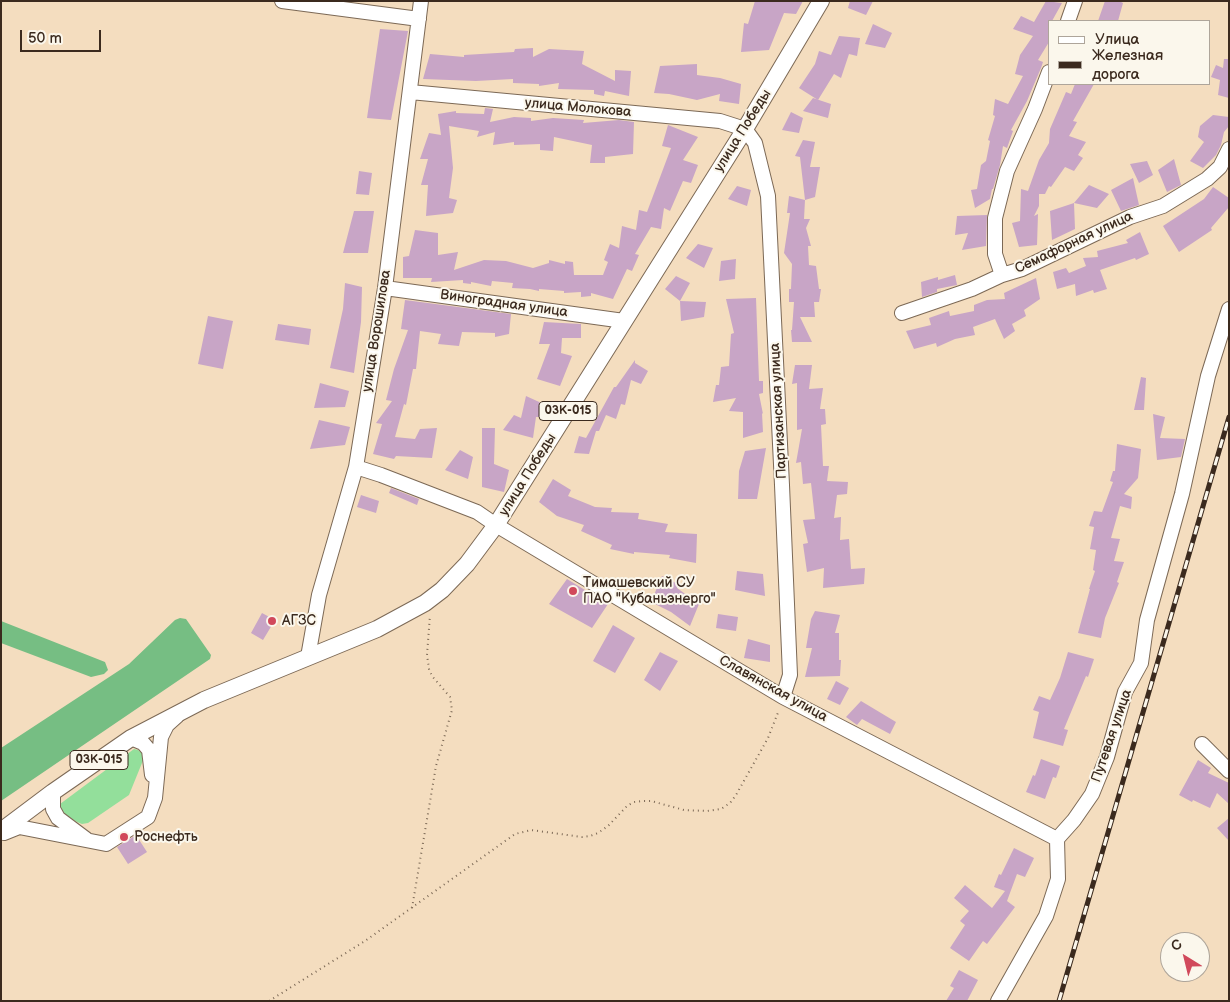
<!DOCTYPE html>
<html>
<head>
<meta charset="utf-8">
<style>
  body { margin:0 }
  #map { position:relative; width:1230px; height:1002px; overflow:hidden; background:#f4ddbf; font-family:"Balsamiq Sans",sans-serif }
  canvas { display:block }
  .frame { position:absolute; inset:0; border:2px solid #3b2a1e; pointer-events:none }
  .legend { position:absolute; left:1048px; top:20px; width:162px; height:65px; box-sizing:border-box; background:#fbf7ec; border:1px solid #aea59a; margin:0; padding:6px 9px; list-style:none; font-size:15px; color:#3b2a1e }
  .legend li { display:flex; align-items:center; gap:10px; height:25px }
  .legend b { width:25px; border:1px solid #aea59a }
  .north { position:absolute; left:1160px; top:932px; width:50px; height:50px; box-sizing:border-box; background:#fbf7ec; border:1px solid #aea59a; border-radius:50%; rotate:324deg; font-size:14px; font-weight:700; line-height:20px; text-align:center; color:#3b2a1e }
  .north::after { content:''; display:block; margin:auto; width:18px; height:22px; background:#d1495b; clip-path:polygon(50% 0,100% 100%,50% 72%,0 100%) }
  .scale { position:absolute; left:20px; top:30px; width:81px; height:22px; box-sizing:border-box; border:2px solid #3b2a1e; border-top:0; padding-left:6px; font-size:15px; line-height:18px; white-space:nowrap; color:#3b2a1e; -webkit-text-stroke:4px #fbf7ec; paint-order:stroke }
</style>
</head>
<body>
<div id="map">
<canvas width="1230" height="1002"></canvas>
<div class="frame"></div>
<ul class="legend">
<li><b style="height:6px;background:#fff"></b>Улица</li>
<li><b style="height:6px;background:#3b2a1e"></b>Железная дорога</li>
</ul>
<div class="north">С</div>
<div class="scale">50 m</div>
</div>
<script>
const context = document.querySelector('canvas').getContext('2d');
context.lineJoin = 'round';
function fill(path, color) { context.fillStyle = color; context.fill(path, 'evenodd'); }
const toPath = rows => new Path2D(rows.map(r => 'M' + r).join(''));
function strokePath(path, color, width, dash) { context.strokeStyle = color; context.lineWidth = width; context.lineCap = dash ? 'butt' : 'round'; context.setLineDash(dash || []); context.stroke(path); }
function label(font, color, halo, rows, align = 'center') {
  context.font = font + ' "Balsamiq Sans",sans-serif'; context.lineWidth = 4; context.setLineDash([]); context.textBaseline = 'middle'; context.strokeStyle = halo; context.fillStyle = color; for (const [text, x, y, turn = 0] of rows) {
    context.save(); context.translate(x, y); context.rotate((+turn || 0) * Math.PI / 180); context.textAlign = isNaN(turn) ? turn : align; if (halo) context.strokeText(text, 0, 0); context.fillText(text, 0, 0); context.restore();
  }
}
fill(toPath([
  [134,749,138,750,143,754,144,758,129,795,88,823,82,824,77,822,63,813,60,804]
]), '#93df9b');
fill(toPath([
  [180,618,186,619,211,655,210,659,1,801,1,748,129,664,175,620],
  [1,621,105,662,108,670,104,674,91,677,1,643]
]), '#76be83');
fill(toPath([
  [755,1,803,1,796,14,784,13,769,50,741,52,744,23,748,24],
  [850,1,873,1,866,15,848,8],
  [1046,1,1062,3,1052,21,1049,21,1049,42,1038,60,1043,62,1041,68,1027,101,1011,130,1013,131,1007,148,1003,146,1000,165,993,189,992,189,990,199,975,208,971,190,977,189,981,165,986,161,990,141,988,140,995,116,993,115,995,99,1008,104,1023,76,1015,74,1020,55,1033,36,1013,29,1021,16,1034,22],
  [1105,1,1119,1,1123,3,1118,21,1098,21],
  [873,24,892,33,885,48,865,44],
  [380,29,408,31,391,120,367,118],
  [839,36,860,38,857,56,849,54,841,78,834,74,818,100,799,88,815,64,819,51,831,55],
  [533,48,533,57,549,49,584,51,582,64,615,81,615,70,631,71,629,96,605,91,604,96,594,94,594,90,558,89,559,83,539,86,539,84,513,83,513,79,476,81,423,79,430,54,464,57,464,55,514,52,515,49],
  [1224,59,1229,59,1229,98,1218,95,1220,80,1211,77,1216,65,1223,68],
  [697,64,697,75,720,78,741,84,739,104,719,101,720,94,697,100,669,94,654,93,660,66],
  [1075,84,1094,84,1073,121,1077,122,1069,136,1086,142,1078,155,1083,158,1074,171,1065,167,1051,187,1049,186,1045,194,1039,194,1039,206,1034,216,1038,214,1037,245,1019,247,1012,223,1020,221,1021,189,1028,191,1039,160,1049,143,1050,129,1066,92,1071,94],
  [813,98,831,104,828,118,803,111],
  [485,108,493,109,490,122,514,117,531,118,531,121,553,118,584,120,583,123,619,120,634,122,633,154,605,157,605,163,590,163,592,145,554,137,553,151,540,150,540,144,514,145,514,142,493,145,495,132,477,137,479,131,449,126,453,168,449,198,457,200,453,213,426,216,428,185,421,185,428,159,420,159,429,133,441,135,438,114,456,111,456,113,484,114],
  [791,112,803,118,799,133,782,130],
  [1213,115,1229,117,1229,126,1224,132,1221,145,1216,155,1203,168,1190,161,1204,142,1198,137,1200,126],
  [668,125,698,137,683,160,698,165,691,183,683,181,670,211,664,208,661,229,651,227,635,254,639,255,632,271,627,269,613,299,591,293,591,296,581,297,581,292,564,293,564,291,539,289,539,291,530,289,512,288,513,283,492,281,491,286,471,282,471,284,463,283,463,280,431,282,432,278,403,278,403,257,409,256,415,230,438,233,438,255,458,252,454,270,484,260,506,261,533,268,549,263,549,260,565,264,565,261,573,262,574,275,603,275,608,262,604,260,610,244,619,248,622,226,636,230,639,210,647,212,671,148,662,146],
  [803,140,815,142,810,167,820,167,815,197,805,200,800,157,795,156],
  [1174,159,1181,185,1167,192,1158,170],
  [1147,161,1153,175,1139,183,1130,164],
  [359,171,372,173,369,195,356,194],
  [1133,178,1139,205,1121,211,1111,190],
  [1089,185,1109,194,1097,208,1074,203],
  [737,186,751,190,747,206,728,199],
  [1213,187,1229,198,1229,207,1211,228,1212,230,1179,252,1163,226,1204,199],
  [789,196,805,200,804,219,810,219,806,228,811,246,808,246,809,265,816,266,819,289,821,289,819,302,814,302,815,317,800,317,812,342,792,342,791,330,792,330,794,302,789,302,789,289,791,289,792,264,784,253,790,213,787,213],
  [1074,203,1075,229,1052,240,1050,211],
  [354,211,374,211,368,253,343,253],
  [987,215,986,246,962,250,968,233,955,235,957,216],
  [1140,232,1149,254,1136,260,1135,258,1100,270,1107,289,1094,293,1093,290,1076,296,1075,284,1057,289,1053,272,1066,268,1069,273,1086,266,1083,258,1098,257,1097,251,1128,243,1126,240],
  [698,244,713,248,704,268,686,258],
  [736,259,735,279,719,281,721,261],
  [955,275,957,285,937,289,937,292,922,297,921,282,938,277,938,280],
  [676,276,690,283,680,301,665,289],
  [1036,278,1040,299,1024,310,1026,316,1012,324,1015,331,1004,339,995,319,973,327,975,335,955,339,937,347,936,343,914,349,906,331,931,325,929,318,949,311,950,316,974,311,974,305,987,300,1005,299,1004,293],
  [345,283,362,287,361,322,354,373,330,368,343,309],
  [756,298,759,381,763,381,763,393,759,394,763,414,762,413,763,432,743,438,743,412,729,411,736,398,713,402,716,385,719,385,721,367,729,366,731,334,734,333,726,299],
  [405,300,511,314,509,334,495,337,495,333,462,332,459,346,438,344,441,334,420,331,416,369,413,369,406,405,404,404,395,437,415,439,420,429,437,428,432,458,396,456,394,459,373,454,382,424,376,423,392,401,386,400,394,369,408,330,401,329],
  [680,301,706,302,704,317,681,321],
  [208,316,233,321,223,369,198,364],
  [544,322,581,324,581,338,562,338,561,353,572,356,560,386,537,379,550,344,539,344],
  [278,324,311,329,309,345,275,340],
  [635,360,635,363,648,371,641,384,631,380,625,405,621,404,616,419,606,415,599,431,596,431,589,454,574,453,579,436,586,438,614,387,616,387],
  [795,365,812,365,809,389,823,388,820,409,825,409,826,424,821,425,823,466,829,466,827,481,848,482,847,494,837,495,834,518,841,517,840,540,849,539,851,569,865,568,864,584,823,588,824,568,807,572,803,544,808,543,803,520,815,519,811,483,803,484,801,462,796,463,802,429,797,430,797,383,792,384],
  [1141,377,1146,378,1144,410,1134,410],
  [320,383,349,391,345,407,314,408],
  [526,396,548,406,542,417,536,417,533,438,503,430,514,415,521,418],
  [1153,414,1165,417,1160,438,1185,439,1181,457,1157,460],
  [319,420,350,427,345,445,310,449],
  [482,428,495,428,494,464,509,470,504,492,482,487],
  [1117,444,1141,449,1138,478,1124,494,1132,497,1131,509,1120,506,1111,538,1120,539,1114,561,1124,562,1117,582,1119,583,1105,618,1101,638,1078,633,1090,589,1089,589,1095,571,1093,570,1096,550,1090,549,1094,527,1089,526,1094,511,1102,512,1113,482,1110,481,1113,471,1115,471],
  [766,448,757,499,738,499,739,471,745,451],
  [460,450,473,457,468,479,445,470],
  [553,479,571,490,568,496,595,507,612,508,611,512,639,513,638,519,668,524,665,532,697,534,696,563,669,558,670,555,634,552,634,554,610,549,612,545,581,531,584,525,557,516,539,502],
  [391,488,419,499,417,505,389,493],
  [361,495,379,501,376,513,357,507],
  [737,571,763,574,765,596,735,590],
  [662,576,678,584,677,588,699,604,690,626,671,612,651,602],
  [567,579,608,604,592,628,549,604],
  [815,611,840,615,835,633,839,633,839,660,841,660,840,676,805,677,812,648,806,648,811,619],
  [262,613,275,620,263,640,251,633],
  [718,614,738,617,736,631,716,628],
  [613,625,635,638,615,673,593,661],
  [748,639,770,645,770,662,744,658],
  [660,652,678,661,660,691,644,680],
  [1068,652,1094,659,1088,677,1086,676,1064,729,1068,730,1063,746,1033,738,1039,712,1033,710,1039,696,1050,700,1060,678],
  [836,681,849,688,840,705,827,699],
  [861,701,896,722,890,734,862,719,857,725,846,717],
  [1041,759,1060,766,1056,778,1053,777,1045,799,1026,792,1033,775,1035,776],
  [1198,760,1211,768,1208,773,1229,783,1229,804,1217,793,1210,808,1193,800,1192,802,1179,795],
  [1229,818,1229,841,1217,828],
  [136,835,147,852,128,864,117,847],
  [1014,848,1034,858,1025,877,1017,874,1007,901,1015,907,987,944,983,941,969,961,950,948,965,925,960,921,969,911,954,898,965,885,992,908,1005,891,994,887,999,874,1001,875],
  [959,970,978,980,967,1001,946,1001,954,988,950,986]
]), '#c8a5c6');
const minor = toPath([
  [282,1,419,19],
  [1068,21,1075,1],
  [410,92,720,121,745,129,755,143,768,196,782,485,790,675,783,697],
  [1002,275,995,254,995,218,1007,171,1035,109,1049,72],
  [385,288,624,321],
  [902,313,972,289,1002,275,1022,269,1130,217,1163,206,1207,179,1220,167,1229,149],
  [356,467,381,475,477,512,496,525,783,697,1057,839],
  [308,657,319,595,356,467,385,288,421,1],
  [131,738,143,743,149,750,152,775],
  [1202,744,1229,771],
  [53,792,53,809,58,818,86,839],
  [4,833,19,827,106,844,148,817,155,798,161,737,167,725,177,716],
  [998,1001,1046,916,1058,879,1057,839,1074,820,1092,794,1107,757,1125,692,1141,663,1147,620,1182,494,1208,376,1229,309]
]);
const major = toPath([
  [1,831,53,792,131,738,204,700,377,629,425,603,442,590,467,564,496,525,745,129,821,1]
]);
strokePath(minor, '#7c6956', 16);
strokePath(major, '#7c6956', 18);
strokePath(toPath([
  [412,908,436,766,452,710,450,697,432,676,429,669,427,655,430,615],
  [269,1001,365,941,515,834,531,830,582,837,590,836,598,833,608,826,627,806,634,802,643,801,651,801,684,810,707,811,721,809,730,803,736,795,768,738,779,710]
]), '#7c6956', 2, [1, 4]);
strokePath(minor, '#fff', 14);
strokePath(major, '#fff', 16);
const rail = toPath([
  [1059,1001,1229,417]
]);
strokePath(rail, '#3b2a1e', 5);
strokePath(rail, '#fbf7ec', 3, [9]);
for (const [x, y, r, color] of [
  [573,591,5,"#d1495b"],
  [272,621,5,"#d1495b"],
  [124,837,5,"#d1495b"]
]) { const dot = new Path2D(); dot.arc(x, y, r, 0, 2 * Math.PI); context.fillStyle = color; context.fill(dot); strokePath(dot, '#fbf7ec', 2); }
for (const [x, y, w] of [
  [568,411,58],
  [99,760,58]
]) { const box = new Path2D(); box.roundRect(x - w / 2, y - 9.5, w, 19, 4); context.fillStyle = '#fbf7ec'; context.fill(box); strokePath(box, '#3b2a1e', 1); }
label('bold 12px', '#3b2a1e', null, [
  ["03К-015",568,411],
  ["03К-015",99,760]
]);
label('14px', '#3b2a1e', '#fbf7ec', [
  ["улица Молокова",578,108,5],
  ["улица Победы",743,131,-58],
  ["Семафорная улица",1074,243,-25],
  ["Виноградная улица",504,304,8],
  ["улица Ворошилова",377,331,-81],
  ["Партизанская улица",779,411,-93],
  ["улица Победы",528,475,-58],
  ["Славянская улица",773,689,29],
  ["Путевая улица",1112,736,-71]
]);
label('14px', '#3b2a1e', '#fbf7ec', [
  ["Тимашевский СУ",583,583],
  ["ПАО \"Кубаньэнерго\"",583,599],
  ["АГЗС",282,621],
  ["Роснефть",134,837]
], 'left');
</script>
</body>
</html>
